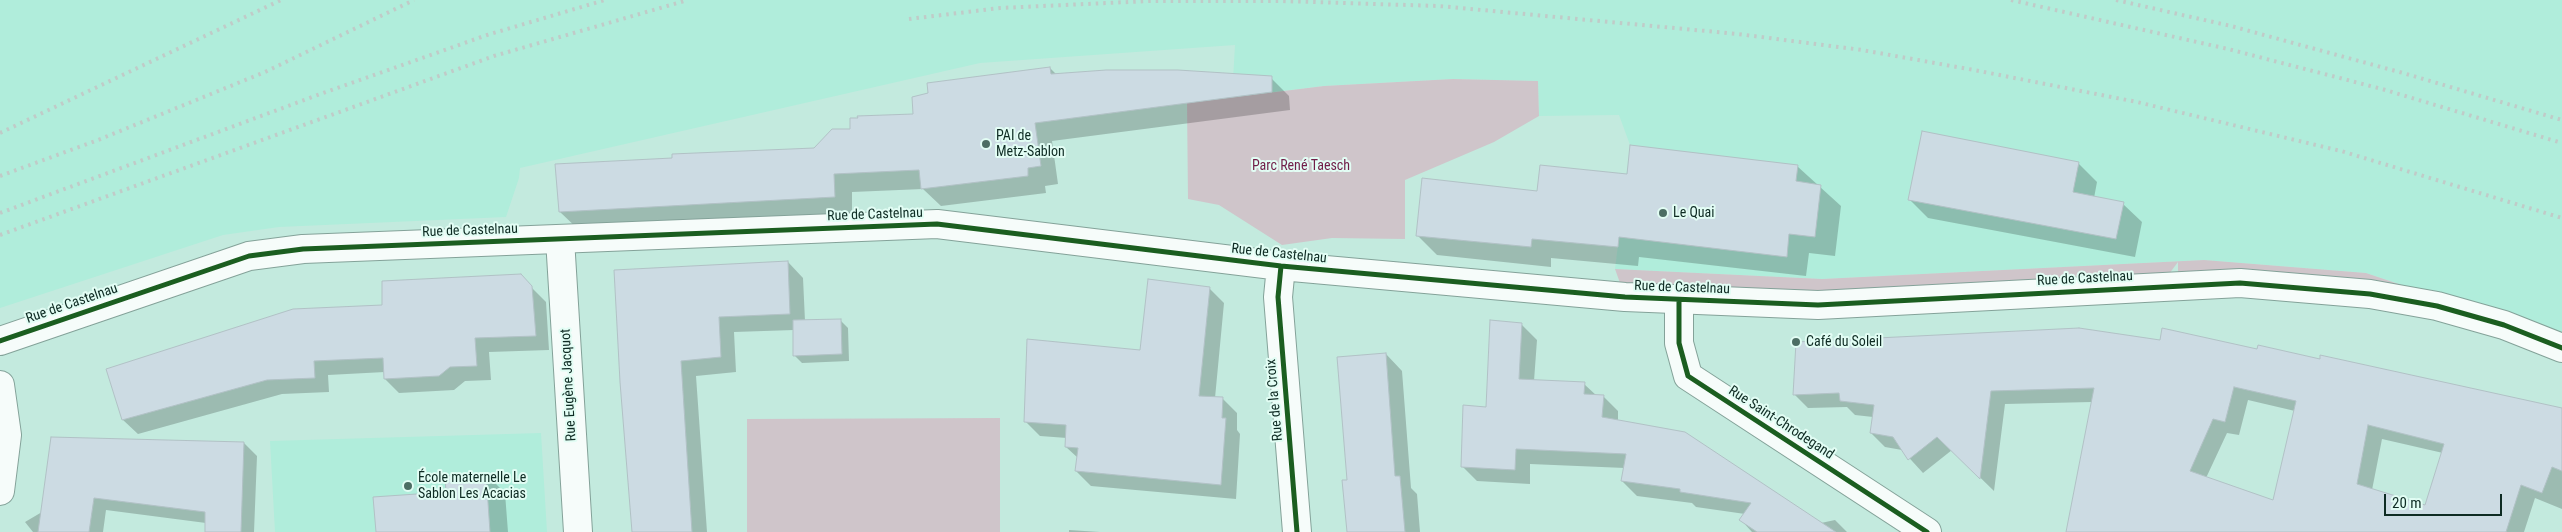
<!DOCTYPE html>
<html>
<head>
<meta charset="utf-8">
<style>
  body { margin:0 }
  #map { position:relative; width:2562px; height:532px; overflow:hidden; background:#c3eade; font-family:"Roboto Condensed",sans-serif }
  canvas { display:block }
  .scale { position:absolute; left:2384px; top:494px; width:118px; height:22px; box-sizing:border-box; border:2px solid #0e2b23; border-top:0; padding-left:6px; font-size:15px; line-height:18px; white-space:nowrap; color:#0e2b23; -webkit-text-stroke:4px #e2fdf4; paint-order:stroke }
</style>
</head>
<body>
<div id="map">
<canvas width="2562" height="532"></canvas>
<div class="scale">20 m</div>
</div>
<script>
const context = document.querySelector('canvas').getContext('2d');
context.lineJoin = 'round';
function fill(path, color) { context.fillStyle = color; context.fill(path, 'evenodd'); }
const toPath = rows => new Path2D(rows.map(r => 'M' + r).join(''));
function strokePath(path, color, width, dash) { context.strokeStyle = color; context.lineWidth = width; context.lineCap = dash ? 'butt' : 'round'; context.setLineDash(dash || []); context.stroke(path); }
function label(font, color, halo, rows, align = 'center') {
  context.font = font + ' "Roboto Condensed",sans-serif'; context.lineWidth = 4; context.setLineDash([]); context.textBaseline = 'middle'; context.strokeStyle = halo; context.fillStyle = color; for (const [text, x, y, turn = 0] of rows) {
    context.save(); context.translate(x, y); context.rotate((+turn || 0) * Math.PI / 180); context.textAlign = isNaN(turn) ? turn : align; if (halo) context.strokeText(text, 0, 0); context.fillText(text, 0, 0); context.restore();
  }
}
fill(toPath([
  [0,0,2562,0,2562,339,2366,273,2204,260,1822,279,1615,269,1630,145,1619,115,1539,116,1538,81,1453,79,1324,86,1232,97,1235,45,980,63,520,168,519,178,506,217,279,227,223,235,0,308],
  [541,433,547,532,275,532,270,441]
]), '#b0eddb');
fill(toPath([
  [1453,79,1538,81,1539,116,1494,142,1405,180,1405,239,1332,238,1282,245,1219,205,1188,199,1187,103,1324,86],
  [2204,260,2366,273,2562,339,2437,306,2178,286,2178,262,2160,286,1625,297,1615,269,1822,279],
  [1000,418,1000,532,747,532,747,419]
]), '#cfc5ca');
fill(toPath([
  [1050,68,1056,74,1271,78,1289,96,1290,110,1052,141,1058,184,1045,186,1046,193,941,206,923,189,852,192,852,214,579,230,560,212,815,149,851,130,914,115],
  [2078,163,2097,182,2094,198,2123,204,2142,222,2135,257,1928,218,1910,200],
  [1797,166,1841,206,1835,256,1809,253,1806,276,1639,257,1638,266,1551,258,1551,267,1437,255,1417,235,1538,192,1628,176],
  [788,262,803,278,805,321,840,320,848,328,849,361,802,363,794,355,794,330,734,332,736,372,696,376,707,532,633,532,616,271],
  [520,276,546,302,549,350,489,352,491,380,465,381,454,390,399,393,385,379,385,372,328,375,329,392,282,394,138,434,123,420,383,306],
  [1209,288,1224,303,1215,398,1222,398,1237,413,1237,430,1240,434,1236,499,1091,486,1076,471,1078,458,1066,447,1067,438,1040,436,1025,421,1141,352],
  [1522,325,1537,340,1534,381,1584,384,1597,396,1603,396,1618,411,1618,421,1821,523,1835,520,1847,532,1752,532,1741,520,1745,514,1696,507,1692,503,1637,496,1622,481,1625,468,1530,464,1530,484,1477,481,1462,466],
  [2161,341,2258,351,2320,360,2321,356,2540,404,2562,415,2562,509,2535,498,2524,532,2067,532,2092,402,2005,404,1994,491,1952,450,1923,473,1902,450,1885,447,1871,433,1873,417,1855,415,1847,407,1808,408,1794,394],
  [2248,400,2295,411,2274,502,2206,478,2227,433,2239,435],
  [2382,439,2443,453,2426,507,2372,490],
  [1386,354,1402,371,1411,488,1417,494,1420,532,1348,532,1349,481],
  [244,443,257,456,254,532,206,532,206,523,106,510,103,532,33,532,25,522,42,512],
  [486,474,505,493,508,532,377,532],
  [1069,530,1100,532,1069,532]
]), '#0003');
const building = toPath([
  [1050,67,1051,74,1106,70,1178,70,1272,76,1272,92,1035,123,1041,166,1028,168,1028,176,921,189,919,170,834,174,835,197,559,212,555,164,672,158,672,154,814,148,832,129,850,129,850,118,858,118,857,116,913,114,912,97,928,93,927,83,1050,67],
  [1922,131,2079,162,2073,192,2124,202,2116,239,1908,200,1922,131],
  [1630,145,1798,165,1796,181,1821,185,1815,237,1789,234,1787,257,1619,237,1618,247,1532,239,1531,247,1416,236,1422,178,1537,191,1540,165,1627,174,1630,145],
  [788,261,790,314,719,317,721,357,681,361,692,532,632,532,620,382,614,270,788,261],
  [521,274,532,286,536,336,475,338,477,366,450,367,439,376,384,379,383,358,314,361,315,378,267,380,122,420,106,369,293,309,382,305,382,281,521,274],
  [1148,279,1210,287,1199,396,1223,397,1222,418,1226,418,1221,485,1075,471,1078,448,1065,447,1066,425,1024,422,1027,339,1140,350,1148,279],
  [841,319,842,354,793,356,793,320,841,319],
  [1490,320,1522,323,1519,379,1585,382,1584,394,1604,395,1602,417,1685,432,1836,532,1757,532,1739,520,1751,503,1680,492,1680,489,1621,481,1626,454,1516,449,1515,470,1461,467,1463,405,1486,407,1490,320],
  [2079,328,2160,340,2162,328,2257,349,2258,345,2320,359,2320,355,2562,408,2562,471,2552,467,2542,493,2521,485,2506,532,2066,532,2094,388,1991,391,1980,479,1937,437,1908,460,1893,437,1870,433,1874,405,1840,401,1839,393,1793,395,1796,342,2079,328],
  [2234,387,2296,401,2273,500,2190,471,2213,419,2225,422,2234,387],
  [2368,425,2444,444,2425,505,2357,484,2368,425],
  [1386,353,1395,476,1400,476,1405,532,1347,532,1342,480,1347,480,1337,357,1386,353],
  [51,437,244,442,241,532,205,532,205,512,94,498,89,532,38,532,51,437],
  [486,473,490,532,376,532,373,497,446,492,445,476,486,473]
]);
fill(building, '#ccdbe3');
strokePath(building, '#b1c1c5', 1);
const street = toPath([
  [560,239,578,532],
  [1679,300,1679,343,1688,376,1927,532],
  [0,385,7,435,0,491]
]);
const secondary = toPath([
  [1281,266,1278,297,1297,532],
  [0,341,249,256,303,249,937,224,1281,266,1625,297,1818,305,2240,283,2370,294,2437,306,2504,325,2562,348]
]);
strokePath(street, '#84a299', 30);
strokePath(secondary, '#84a299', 30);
strokePath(street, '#f6fcfa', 28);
strokePath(secondary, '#f6fcfa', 28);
strokePath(toPath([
  [2011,0,2228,49,2382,89,2562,143],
  [2116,0,2231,26,2403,73,2562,120],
  [909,19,1000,8,1150,1,1281,1,1439,6,1738,34,1862,50,1974,70,2137,102,2341,151,2562,218],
  [0,133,281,0],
  [0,176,98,140,265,72,414,0],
  [0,213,323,93,487,35,605,0],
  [0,235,494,56,688,0]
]), '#c0cbc8', 4, [2.5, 5]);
strokePath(toPath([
  [1281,266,1278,297,1297,532],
  [1679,300,1679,343,1688,376,1927,532],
  [0,341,249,256,303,249,937,224,1281,266,1625,297,1818,305,2240,283,2370,294,2437,306,2504,325,2562,348]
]), '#1b5e20', 5);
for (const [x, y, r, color] of [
  [986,144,5,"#4d6e64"],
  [1663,213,5,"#4d6e64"],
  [1796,342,5,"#4d6e64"],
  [408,486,5,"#4d6e64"]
]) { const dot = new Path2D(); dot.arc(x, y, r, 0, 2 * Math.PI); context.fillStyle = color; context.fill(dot); strokePath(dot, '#e2fdf4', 2); }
label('14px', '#0e2b23', '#e2fdf4', [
  ["PAI de",996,136],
  ["Metz-Sablon",996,152],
  ["Le Quai",1673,213],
  ["Café du Soleil",1806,342],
  ["École maternelle Le",418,478],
  ["Sablon Les Acacias",418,494]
], 'left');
label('14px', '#711e48', '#e2fdf4', [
  ["Parc René Taesch",1301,166]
]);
label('14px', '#0e2b23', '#e2fdf4', [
  ["Rue de Castelnau",875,215,-2],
  ["Rue de Castelnau",470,231,-2],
  ["Rue de Castelnau",1279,254,6],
  ["Rue de Castelnau",2085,279,-3],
  ["Rue de Castelnau",1682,288,2],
  ["Rue de Castelnau",72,304,-19],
  ["Rue Eugène Jacquot",569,385,-93],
  ["Rue de la Croix",1275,400,-95],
  ["Rue Saint-Chrodegand",1781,423,33]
]);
</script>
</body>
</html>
